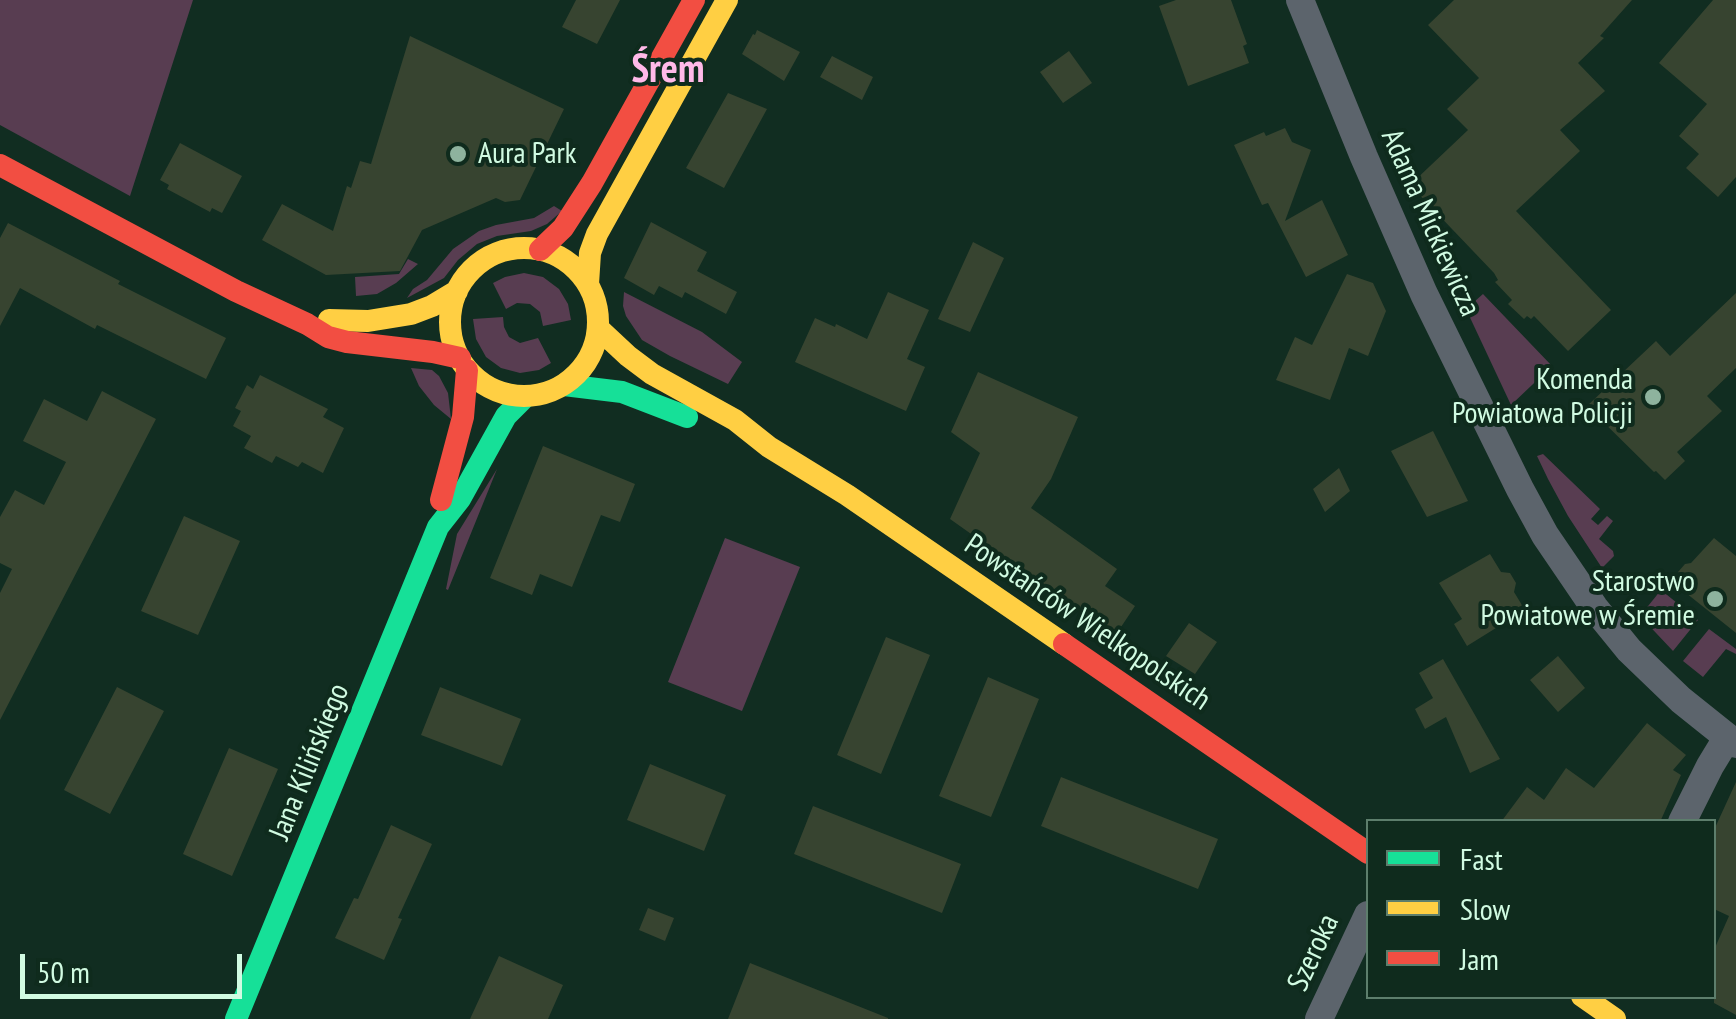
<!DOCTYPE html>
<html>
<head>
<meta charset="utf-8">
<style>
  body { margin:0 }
  #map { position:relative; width:1736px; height:1019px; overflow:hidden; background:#112d21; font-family:"PT Sans Narrow",sans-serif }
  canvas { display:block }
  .legend { position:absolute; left:1366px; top:819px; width:350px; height:180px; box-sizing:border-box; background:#0f2b1d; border:2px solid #5d7e6c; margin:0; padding:12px 18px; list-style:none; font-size:30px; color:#d1fbe2 }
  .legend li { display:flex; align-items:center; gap:20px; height:50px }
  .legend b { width:50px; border:2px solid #5d7e6c }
  .scale { position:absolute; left:20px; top:954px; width:222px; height:45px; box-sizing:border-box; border:5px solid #d1fbe2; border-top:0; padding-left:12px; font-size:30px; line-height:35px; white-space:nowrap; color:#d1fbe2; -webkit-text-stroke:8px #0f2b1d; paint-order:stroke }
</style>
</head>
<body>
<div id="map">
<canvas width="1736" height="1019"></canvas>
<ul class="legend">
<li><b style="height:12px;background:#16e098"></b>Fast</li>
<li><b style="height:12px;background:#ffcf43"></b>Slow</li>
<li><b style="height:12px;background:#f24e42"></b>Jam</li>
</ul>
<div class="scale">50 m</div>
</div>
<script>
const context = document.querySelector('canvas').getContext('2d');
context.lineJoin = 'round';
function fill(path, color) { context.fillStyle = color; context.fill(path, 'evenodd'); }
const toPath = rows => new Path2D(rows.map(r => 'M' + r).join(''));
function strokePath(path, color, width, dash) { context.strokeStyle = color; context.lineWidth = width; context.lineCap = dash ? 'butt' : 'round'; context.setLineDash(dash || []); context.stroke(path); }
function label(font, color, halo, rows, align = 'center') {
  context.font = font + ' "PT Sans Narrow",sans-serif'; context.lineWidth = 8; context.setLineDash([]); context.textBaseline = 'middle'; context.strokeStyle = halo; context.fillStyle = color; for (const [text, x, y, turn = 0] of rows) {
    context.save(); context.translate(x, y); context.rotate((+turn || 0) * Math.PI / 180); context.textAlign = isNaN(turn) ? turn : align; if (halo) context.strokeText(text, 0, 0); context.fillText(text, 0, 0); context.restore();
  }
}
fill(toPath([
  [0,0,193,0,130,196,0,125],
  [554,206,562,211,547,224,531,231,497,236,477,244,458,260,444,278,407,298,413,289,427,280,453,249,479,231,496,225,534,218],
  [408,259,418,264,396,283,377,294,356,296,355,277,399,274],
  [524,273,543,277,559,289,568,304,571,320,543,326,540,312,530,304,517,303,506,309,493,283,505,277],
  [624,292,702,332,742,362,728,384,670,356,642,340,626,316,623,306],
  [1483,294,1552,366,1511,405,1466,309],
  [503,317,504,327,509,337,520,343,538,338,551,363,539,370,520,373,501,368,486,357,476,339,473,319],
  [411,368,432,370,439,376,448,393,451,419,434,405,419,386],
  [1543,454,1600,509,1591,519,1598,525,1607,516,1613,521,1599,539,1613,551,1614,556,1602,568,1568,516,1548,479,1537,456],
  [497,469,448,590,446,589,457,534],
  [725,538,800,567,742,711,668,682],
  [1661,590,1698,620,1673,651,1640,616],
  [1709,629,1736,649,1736,654,1726,649,1703,677,1683,661]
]), '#583d51');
fill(toPath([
  [576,0,620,0,597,44,562,27],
  [1176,0,1231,0,1247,44,1243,46,1249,63,1188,86,1159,6],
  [1454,0,1632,0,1600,36,1604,38,1578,63,1605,91,1560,130,1580,151,1516,211,1611,310,1568,351,1534,316,1531,319,1527,316,1524,319,1508,304,1512,300,1495,282,1498,280,1494,273,1410,185,1468,130,1447,109,1479,78,1428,25],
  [1713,0,1736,0,1736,177,1718,197,1686,168,1699,154,1679,136,1707,104,1659,63],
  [757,30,800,52,784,81,742,54,753,34,755,35],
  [410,36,564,109,520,200,505,202,496,198,422,230,400,271,326,275,262,240,282,204,333,231,347,186,351,188,360,161,371,164],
  [1069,51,1092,83,1063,103,1040,72],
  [832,56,873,77,862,100,820,77],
  [728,93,767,109,724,188,686,168],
  [1285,128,1292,142,1311,150,1285,221,1322,200,1348,255,1306,277,1268,203,1262,205,1234,145,1264,132,1266,136],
  [180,143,242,176,222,213,212,208,210,212,167,189,169,185,160,180],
  [651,222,707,252,697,271,737,292,726,314,685,292,682,298,659,286,654,295,624,278],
  [8,223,120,281,118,284,226,338,206,379,97,325,95,329,20,288,0,326,0,238],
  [973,242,1004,258,970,332,938,319],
  [1347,274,1373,283,1386,311,1368,356,1349,348,1330,400,1276,380,1295,337,1312,345],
  [888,292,929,310,907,359,925,367,906,411,795,362,815,318,835,327,836,324,867,339],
  [1736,293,1736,368,1707,396,1722,411,1677,452,1685,461,1665,480,1656,471,1654,472,1587,406,1656,341,1670,356],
  [978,372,1078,417,1051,479,1031,508,1117,569,1105,586,1135,606,1115,636,950,519,980,453,951,432],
  [260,375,328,409,323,417,344,428,323,473,302,462,298,467,276,456,272,463,244,448,251,436,233,426,241,411,235,408,247,385,253,389],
  [102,391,156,419,0,720,0,593,12,569,0,563,0,517,15,490,44,505,66,462,23,441,44,399,87,421],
  [1433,431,1468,501,1427,517,1391,451],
  [543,446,635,484,620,522,601,515,572,587,540,574,532,595,490,578],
  [1339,468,1350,491,1325,512,1313,489],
  [184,516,240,541,198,635,141,611],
  [1714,538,1736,556,1736,633,1676,585,1680,580,1678,572,1685,564,1691,563],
  [1490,554,1501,572,1510,573,1516,583,1514,592,1525,610,1467,646,1454,624,1462,619,1439,583],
  [1189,623,1217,642,1195,674,1166,656],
  [886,637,930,655,881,774,837,755],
  [1558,656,1585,688,1558,712,1530,680],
  [1443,659,1500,759,1470,773,1446,717,1425,729,1415,709,1433,698,1419,673],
  [988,677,1039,699,991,817,939,796],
  [117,687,164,711,110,814,64,790],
  [440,687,521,719,502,766,421,735],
  [1647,723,1686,755,1673,770,1681,775,1660,822,1501,822,1527,787,1544,800,1566,768,1594,788],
  [229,748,278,769,232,876,183,854],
  [650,764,726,795,704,851,627,820],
  [1061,777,1218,839,1198,889,1041,826],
  [1736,782,1736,1015,1714,1003,1714,950,1729,916,1714,909,1714,830],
  [813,806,961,864,942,913,794,854],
  [391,825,432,844,398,918,402,919,384,960,335,938,354,898,358,899],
  [648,908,674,918,665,941,639,930],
  [499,956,563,985,548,1019,470,1019],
  [750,963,888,1018,888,1019,728,1019]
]), '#374430');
strokePath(toPath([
  [1300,0,1364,157,1424,294,1520,489,1545,535,1594,607,1629,650,1681,700,1736,744],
  [1682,822,1710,766,1727,738],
  [1319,1019,1368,915]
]), '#5c646c', 28);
strokePath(toPath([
  [564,385,622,392,687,417],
  [236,1019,438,527,460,499,506,416,526,396]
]), '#16e098', 22);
strokePath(toPath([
  '450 322a74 74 0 1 1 148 0a74 74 0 1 1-148 0Z',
  [588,284,590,253,597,234,727,0],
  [329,320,368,321,411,314,432,306,457,291],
  [598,328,628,356,652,374,735,420,769,447,847,495,1064,644],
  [1582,996,1615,1019]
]), '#ffcf43', 22);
strokePath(toPath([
  [0,165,236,291,307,324,328,337,347,342,433,352,460,358],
  [540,250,563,228,592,183,694,0],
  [441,500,463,417,467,370],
  [1064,644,1368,853]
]), '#f24e42', 22);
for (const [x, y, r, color] of [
  [458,154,10,"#8eb39e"],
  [1653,397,10,"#8eb39e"],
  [1715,599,10,"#8eb39e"]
]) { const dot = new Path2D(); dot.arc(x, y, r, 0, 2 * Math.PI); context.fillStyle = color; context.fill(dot); strokePath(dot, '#0f2b1d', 4); }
label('30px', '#d1fbe2', '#0f2b1d', [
  ["Aura Park",478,154,"left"],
  ["Komenda",1633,380],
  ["Powiatowa Policji",1633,414],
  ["Starostwo",1695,582],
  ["Powiatowe w Śremie",1695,616]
], 'right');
label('30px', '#d1fbe2', '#0f2b1d', [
  ["Adama Mickiewicza",1430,223,66],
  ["Powstańców Wielkopolskich",1087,623,34],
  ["Jana Kilińskiego",310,762,-68],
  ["Szeroka",1314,953,-65]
]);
label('bold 40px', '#ffb9e8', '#0f2b1d', [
  ["Śrem",668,71]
]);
</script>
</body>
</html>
